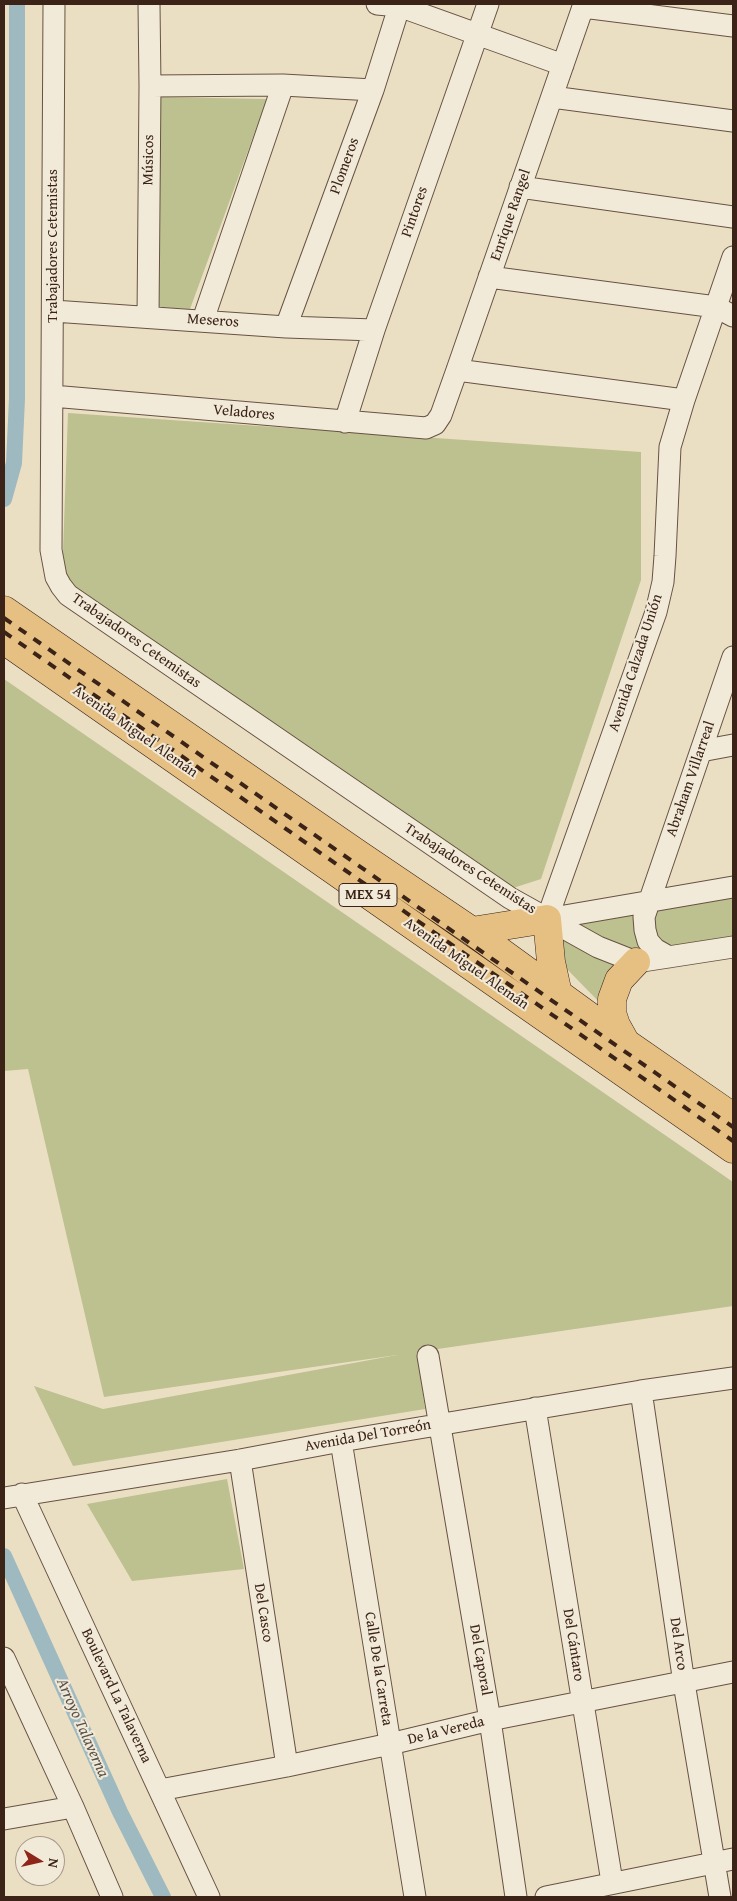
<!DOCTYPE html>
<html>
<head>
<meta charset="utf-8">
<style>
  body { margin:0 }
  #map { position:relative; width:737px; height:1901px; overflow:hidden; background:#ebdfc3; font-family:"Gentium Book Plus",serif }
  canvas { display:block }
  .frame { position:absolute; inset:0; border:5px solid #3b2318; pointer-events:none }
  .north { position:absolute; left:15px; top:1836px; width:50px; height:50px; box-sizing:border-box; background:#f2ead8; border:1px solid #a99a8b; border-radius:50%; rotate:99deg; font-size:14px; font-weight:700; line-height:20px; text-align:center; color:#3b2318 }
  .north::after { content:''; display:block; margin:auto; width:18px; height:22px; background:#8f2418; clip-path:polygon(50% 0,100% 100%,50% 72%,0 100%) }
</style>
</head>
<body>
<div id="map">
<canvas width="737" height="1901"></canvas>
<div class="frame"></div>
<div class="north">N</div>
</div>
<script>
const context = document.querySelector('canvas').getContext('2d');
context.lineJoin = 'round';
function fill(path, color) { context.fillStyle = color; context.fill(path, 'evenodd'); }
const toPath = rows => new Path2D(rows.map(r => 'M' + r).join(''));
function strokePath(path, color, width, dash) { context.strokeStyle = color; context.lineWidth = width; context.lineCap = dash ? 'butt' : 'round'; context.setLineDash(dash || []); context.stroke(path); }
function label(font, color, halo, rows, align = 'center') {
  context.font = font + ' "Gentium Book Plus",serif'; context.lineWidth = 4; context.setLineDash([]); context.textBaseline = 'middle'; context.strokeStyle = halo; context.fillStyle = color; for (const [text, x, y, turn = 0] of rows) {
    context.save(); context.translate(x, y); context.rotate((+turn || 0) * Math.PI / 180); context.textAlign = isNaN(turn) ? turn : align; if (halo) context.strokeText(text, 0, 0); context.fillText(text, 0, 0); context.restore();
  }
}
fill(toPath([
  [158,97,267,99,190,309,157,307],
  [68,413,641,452,641,580,541,879,513,888,62,579],
  [4,679,733,1182,733,1306,417,1352,425,1409,73,1466,34,1386,103,1409,397,1355,104,1397,28,1069,4,1071],
  [733,895,733,939,665,951,651,926,658,908],
  [637,912,635,928,636,938,647,954,634,956,579,924],
  [555,928,622,963,603,1006,563,965],
  [227,1479,244,1569,132,1581,87,1504]
]), '#bdc08f');
strokePath(toPath([
  [4,499,14,463,17,399,17,4],
  [4,1556,120,1812,163,1897]
]), '#9eb9bf', 16);
const minor = toPath([
  [54,4,51,550,56,577,61,586,68,595,510,898,598,947,636,962,733,947],
  [377,4,399,6,563,65],
  [583,7,733,26],
  [150,86,283,85,373,90],
  [552,97,733,121],
  [520,187,733,217],
  [489,277,716,307,733,316],
  [53,311,286,327,374,330],
  [148,317,150,86,149,4],
  [203,320,283,85],
  [286,327,373,90,400,4],
  [457,370,684,400],
  [52,396,426,428,435,424,441,415,457,370,584,4],
  [345,422,374,330,488,4],
  [701,751,733,745],
  [547,919,656,612,663,582,665,556,670,447,684,400,733,257],
  [547,919,733,887],
  [669,957,655,949,648,941,645,930,644,917,733,657],
  [428,1356,490,1720,516,1897],
  [641,1391,684,1683,720,1897],
  [535,1408,612,1882],
  [341,1441,415,1897],
  [240,1460,287,1766],
  [22,1494,209,1897],
  [4,1498,240,1460,341,1441,641,1391,733,1378],
  [4,1658,73,1807,112,1897],
  [160,1790,287,1766,390,1744,490,1720,733,1672],
  [4,1819,73,1807],
  [546,1897,733,1859]
]);
const highway = toPath([
  [4,610,358,854,472,931,626,1043,733,1117],
  [4,640,733,1149],
  [472,931,547,919,551,962,558,994],
  [626,1043,616,1025,612,1013,612,999,619,980,636,962]
]);
strokePath(minor, '#675243', 23);
strokePath(highway, '#3b2318', 29);
strokePath(minor, '#f2ead8', 21);
strokePath(highway, '#e6c082', 28);
strokePath(toPath([
  [4,618,733,1127],
  [4,632,733,1141]
]), '#3b2318', 4, [9, 9]);
for (const [x, y, w] of [
  [368,895,58]
]) { const box = new Path2D(); box.roundRect(x - w / 2, y - 11.5, w, 23, 4); context.fillStyle = '#f2ead8'; context.fill(box); strokePath(box, '#3b2318', 1); }
label('bold 14px', '#3b2318', null, [
  ["MEX 54",368,895]
]);
label('15px', '#3b2318', '#f2ead8', [
  ["Músicos",149,160,-89],
  ["Plomeros",345,166,-70],
  ["Pintores",415,212,-71],
  ["Enrique Rangel",511,215,-71],
  ["Trabajadores Cetemistas",53,246,-90],
  ["Meseros",213,321,4],
  ["Veladores",244,413,5],
  ["Trabajadores Cetemistas",136,641,35],
  ["Avenida Calzada Unión",636,663,-72],
  ["Avenida Miguel Alemán",135,732,35],
  ["Abraham Villarreal",691,779,-71],
  ["Trabajadores Cetemistas",470,869,33],
  ["Avenida Miguel Alemán",466,964,35],
  ["Avenida Del Torreón",368,1436,-10],
  ["Del Casco",263,1613,81],
  ["Del Arco",678,1644,82],
  ["Del Cántaro",573,1645,81],
  ["Del Caporal",480,1660,80],
  ["Calle De la Carreta",378,1669,81],
  ["Boulevard La Talaverna",116,1696,65],
  ["De la Vereda",446,1731,-14]
]);
label('italic 16px', '#59504a', '#f2ead8', [
  ["Arroyo Talaverna",82,1728,66]
]);
</script>
</body>
</html>
